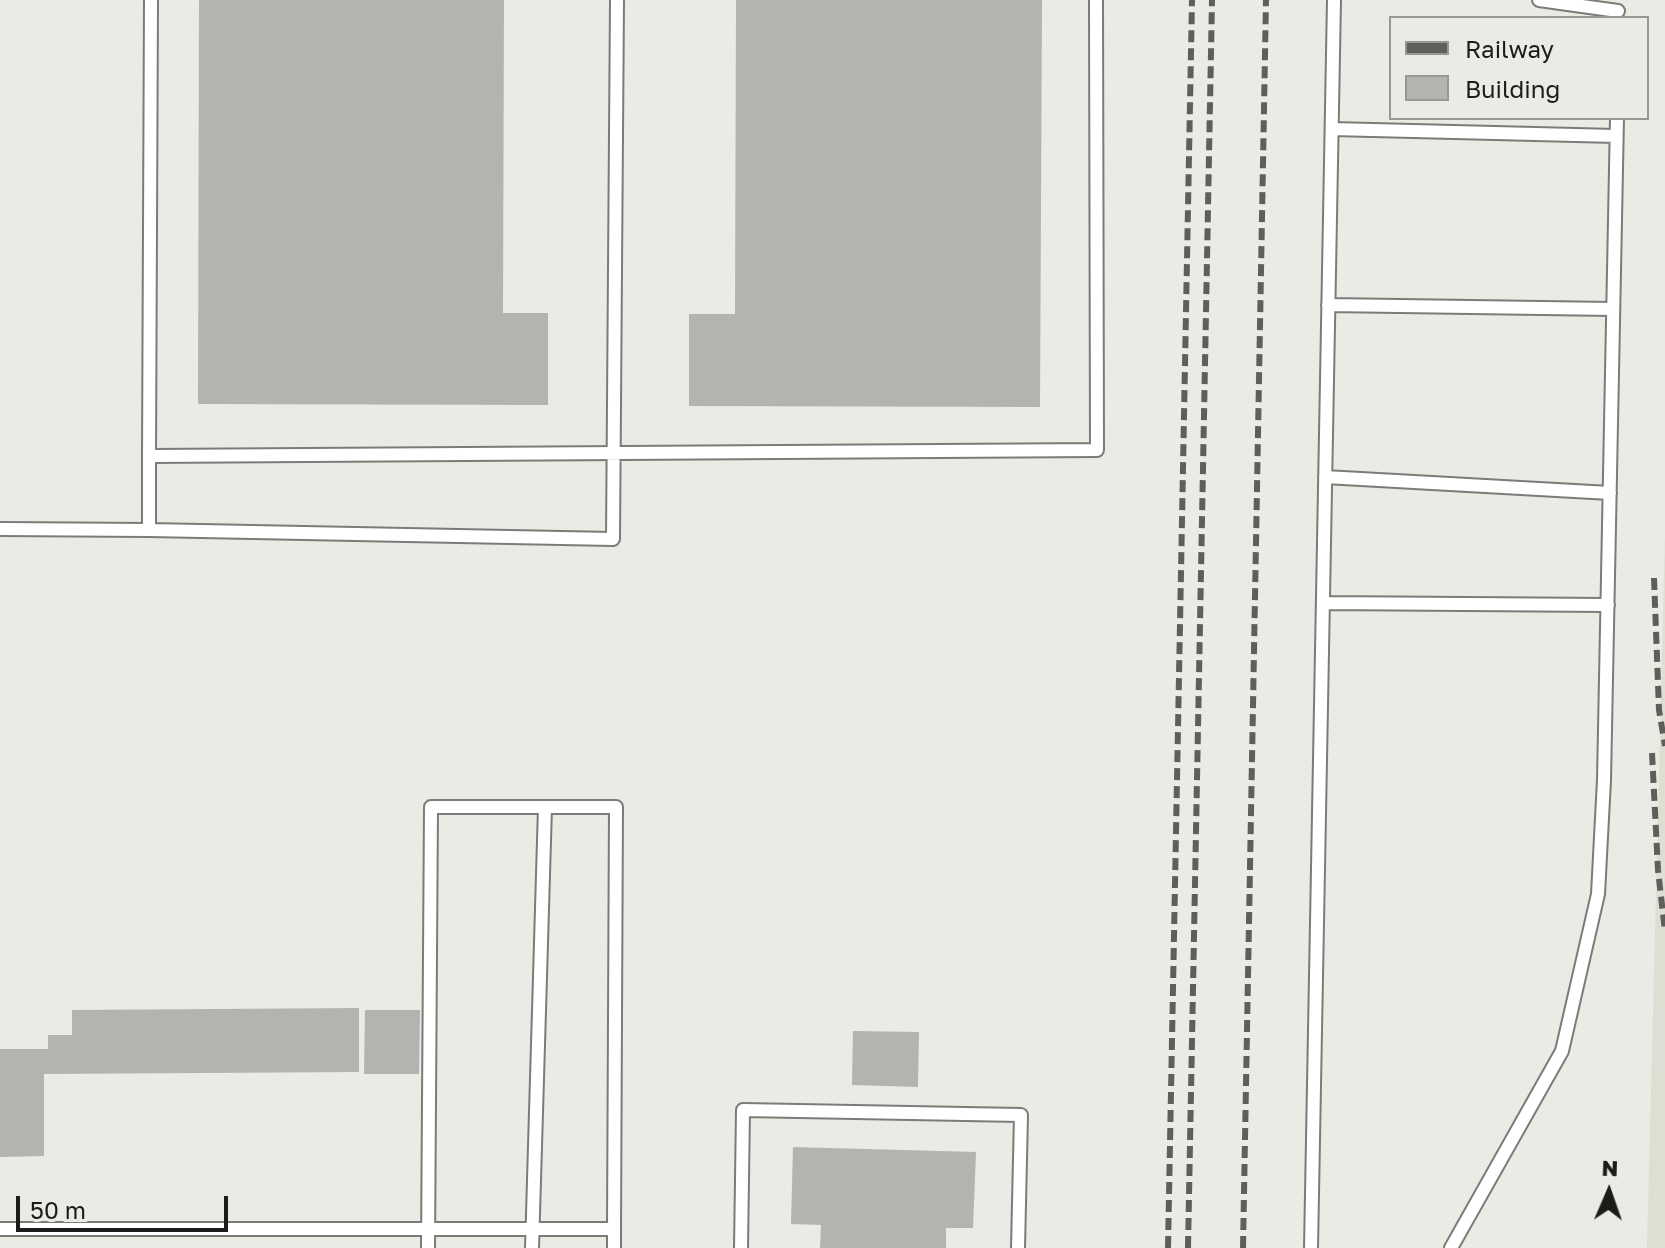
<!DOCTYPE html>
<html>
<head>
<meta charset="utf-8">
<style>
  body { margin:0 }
  #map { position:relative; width:1665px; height:1248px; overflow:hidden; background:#eaebe5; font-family:"Golos Text",sans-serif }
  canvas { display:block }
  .legend { position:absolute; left:1389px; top:16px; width:260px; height:104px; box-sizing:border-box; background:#eaebe5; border:2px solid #979893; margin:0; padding:10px 14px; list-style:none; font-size:24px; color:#1b1b19 }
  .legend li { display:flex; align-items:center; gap:16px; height:40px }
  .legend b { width:40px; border:2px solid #979893 }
  .north { position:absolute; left:1569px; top:1152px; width:80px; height:80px; -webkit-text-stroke:6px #eaebe5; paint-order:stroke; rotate:2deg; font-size:22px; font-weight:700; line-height:32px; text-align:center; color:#1b1b19 }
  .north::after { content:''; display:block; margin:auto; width:28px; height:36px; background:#1b1b19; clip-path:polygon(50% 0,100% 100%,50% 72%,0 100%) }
  .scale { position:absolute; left:16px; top:1196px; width:212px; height:36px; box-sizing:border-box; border:4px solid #1b1b19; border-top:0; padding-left:10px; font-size:24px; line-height:28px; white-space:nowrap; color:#1b1b19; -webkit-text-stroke:6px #eaebe5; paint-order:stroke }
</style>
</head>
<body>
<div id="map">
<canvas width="1665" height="1248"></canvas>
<ul class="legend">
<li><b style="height:10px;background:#5e5f5b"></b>Railway</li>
<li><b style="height:22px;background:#b3b4af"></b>Building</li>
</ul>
<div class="north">N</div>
<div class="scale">50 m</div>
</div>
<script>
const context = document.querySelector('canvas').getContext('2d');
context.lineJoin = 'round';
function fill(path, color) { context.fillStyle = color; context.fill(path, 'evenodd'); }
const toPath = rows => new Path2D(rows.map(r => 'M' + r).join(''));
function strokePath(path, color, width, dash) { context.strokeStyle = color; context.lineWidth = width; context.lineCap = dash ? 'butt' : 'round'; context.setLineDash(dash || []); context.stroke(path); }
fill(toPath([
  [1665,537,1665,1248,1647,1248]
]), '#dcdfd2');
fill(toPath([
  [199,0,504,0,503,313,548,313,548,405,198,404],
  [736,0,1042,0,1040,407,689,406,689,314,735,314],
  [359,1008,359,1072,44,1074,44,1156,0,1157,0,1049,48,1049,48,1035,72,1035,72,1010],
  [365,1010,420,1010,419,1074,364,1074],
  [853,1031,919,1032,918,1087,852,1085],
  [793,1147,976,1152,973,1228,946,1228,946,1248,820,1248,821,1225,791,1224]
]), '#b3b4af');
const service = toPath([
  [151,0,149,456,1097,450,1096,0],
  [1539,0,1618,11],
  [1332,129,1616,136],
  [1328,305,1613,309],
  [1325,477,1610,493],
  [0,529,149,530,149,456],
  [149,530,613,539,617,0],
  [1323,603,1608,605],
  [0,1229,614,1229,614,1248],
  [428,1248,431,807,616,807,614,1229],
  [532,1248,545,807],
  [741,1248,743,1110,1021,1115,1018,1248],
  [1311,1248,1334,0],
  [1451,1248,1562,1051,1598,894,1604,780,1617,118]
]);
strokePath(service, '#7b7c77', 16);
strokePath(service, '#fff', 12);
strokePath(toPath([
  [1654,578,1659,710,1665,746],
  [1652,753,1658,870,1665,931],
  [1168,1248,1192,0],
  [1188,1248,1212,0],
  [1243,1248,1266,0]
]), '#5e5f5b', 6, [12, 6]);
</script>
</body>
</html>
